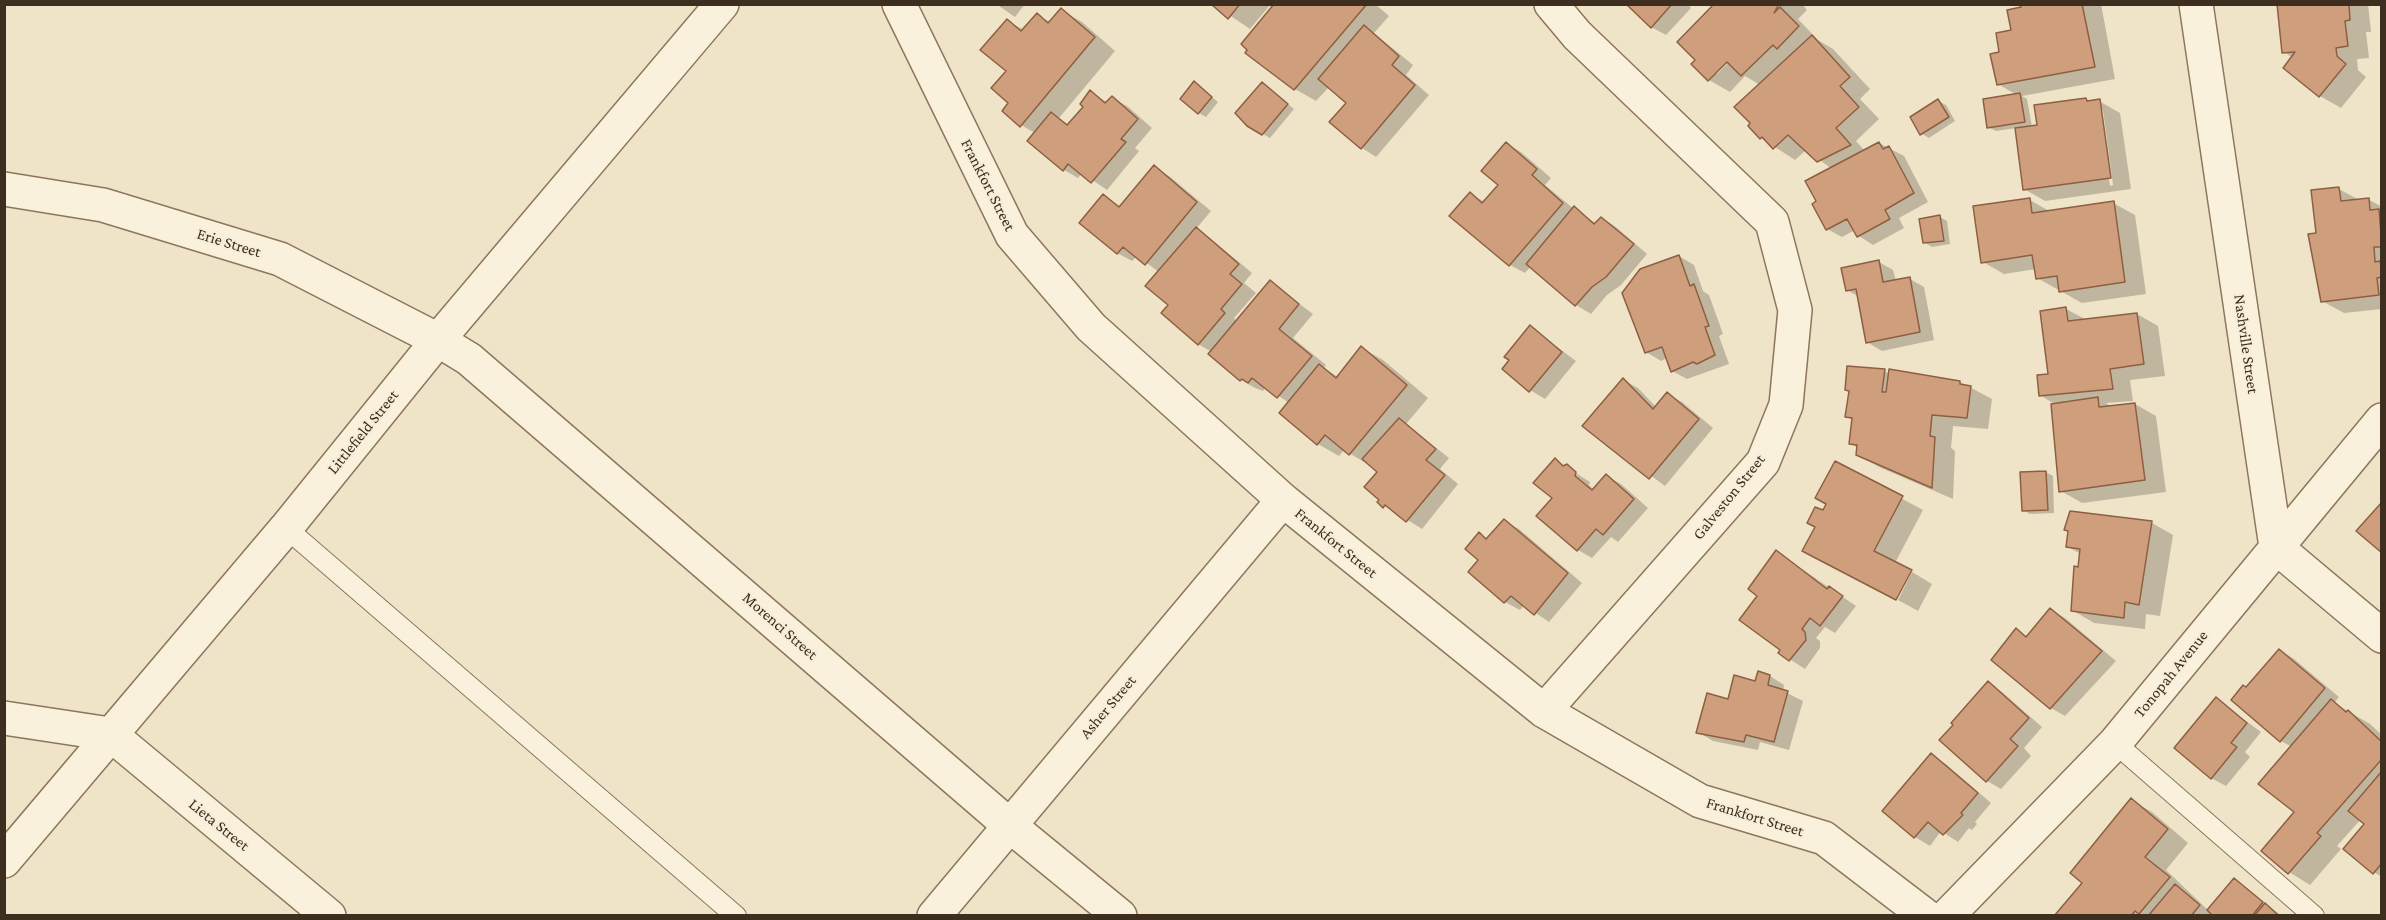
<!DOCTYPE html>
<html>
<head>
<meta charset="utf-8">
<style>
  body { margin:0 }
  #map { position:relative; width:2386px; height:920px; overflow:hidden; background:#f0e4c8; font-family:"Crimson Pro",serif }
  canvas { display:block }
  .frame { position:absolute; inset:0; border:6px solid #3d2e20; pointer-events:none }
</style>
</head>
<body>
<div id="map">
<canvas width="2386" height="920"></canvas>
<div class="frame"></div>
</div>
<script>
const context = document.querySelector('canvas').getContext('2d');
context.lineJoin = 'round';
function fill(path, color) { context.fillStyle = color; context.fill(path, 'evenodd'); }
const toPath = rows => new Path2D(rows.map(r => 'M' + r).join(''));
function strokePath(path, color, width, dash) { context.strokeStyle = color; context.lineWidth = width; context.lineCap = dash ? 'butt' : 'round'; context.setLineDash(dash || []); context.stroke(path); }
function label(font, color, halo, rows, align = 'center') {
  context.font = font + ' "Crimson Pro",serif'; context.lineWidth = 4.5; context.setLineDash([]); context.textBaseline = 'middle'; context.strokeStyle = halo; context.fillStyle = color; for (const [text, x, y, turn = 0] of rows) {
    context.save(); context.translate(x, y); context.rotate((+turn || 0) * Math.PI / 180); context.textAlign = isNaN(turn) ? turn : align; if (halo) context.strokeText(text, 0, 0); context.fillText(text, 0, 0); context.restore();
  }
}
fill(toPath([
  [996,4,1025,4,1015,17],
  [1213,4,1271,4,1250,29],
  [1276,4,1375,4,1389,16,1374,33,1413,65,1406,75,1429,95,1376,157,1362,148,1348,102,1329,87,1316,101,1295,89,1247,52],
  [1628,4,1688,4,1691,8,1666,35,1651,27],
  [1717,4,1802,4,1807,10,1798,19,1818,40,1833,49,1870,89,1860,99,1879,119,1856,141,1865,151,1879,143,1904,156,1928,202,1899,218,1904,228,1873,245,1859,236,1855,230,1842,237,1827,229,1818,201,1832,169,1806,150,1795,160,1761,138,1760,85,1745,76,1730,92,1709,80,1697,60],
  [1731,55,1734,57,1717,74,1715,72],
  [2022,4,2101,4,2115,79,2022,96,2027,99,2032,127,2039,126,2086,100,2099,101,2120,113,2131,189,2045,201,2024,189,2016,128,1996,131,1988,127,2017,95,1998,84,2001,53,2013,31],
  [2100,110,2103,110,2113,185,2110,186],
  [2278,4,2368,4,2371,32,2366,32,2369,58,2357,59,2358,70,2366,77,2341,108,2320,96,2285,68,2293,58,2284,52],
  [1061,10,1082,22,1115,51,1059,118,1069,125,1085,106,1091,92,1108,103,1112,98,1127,106,1152,128,1135,148,1139,151,1107,190,1082,173,1078,178,1064,170,1035,133,1021,125,1011,103,1007,21,1024,30,1037,15,1050,22],
  [1195,83,1218,102,1206,117,1199,113],
  [1262,84,1294,109,1270,138,1248,125],
  [1938,101,1946,105,1955,121,1929,138,1922,134],
  [1507,144,1521,152,1551,178,1545,185,1574,209,1597,224,1602,218,1616,227,1647,254,1621,285,1607,295,1591,314,1576,305,1531,266,1525,273,1510,265,1451,216,1470,194,1485,202,1500,185],
  [1154,167,1169,176,1211,211,1196,229,1210,238,1252,273,1244,283,1256,293,1234,318,1237,321,1270,282,1313,314,1293,338,1326,365,1324,368,1338,377,1362,348,1383,360,1428,398,1406,424,1449,458,1440,469,1458,484,1422,529,1379,502,1379,471,1344,450,1339,456,1318,444,1281,413,1289,403,1266,387,1263,391,1255,388,1241,380,1212,352,1198,344,1170,305,1159,272,1137,256,1132,261,1117,253,1104,196,1121,207],
  [2339,189,2359,200,2368,199,2382,207,2382,309,2344,313,2322,301,2318,234],
  [2030,200,2051,212,2113,203,2135,215,2146,294,2082,303,2037,278,2036,269,2004,274,1983,262],
  [1940,217,1947,221,1950,244,1932,247,1924,242],
  [1679,256,1694,265,1703,291,1709,295,1723,334,1719,336,1729,364,1687,379,1672,371,1667,358,1661,361,1646,352],
  [1879,262,1893,270,1896,281,1910,279,1924,287,1934,340,1882,351,1867,342,1859,297,1847,290],
  [2066,309,2087,320,2137,314,2158,326,2165,376,2130,380,2133,401,2106,403,2112,407,2135,404,2156,416,2166,492,2082,503,2061,491,2056,405,2040,395,2050,375],
  [1530,327,1576,361,1545,399,1530,390],
  [1884,371,1890,374,1960,382,1992,399,1988,429,1953,426,1951,448,1955,451,1953,499,1879,467,1857,454,1858,448,1851,444,1854,421,1847,417],
  [1623,380,1638,388,1656,407,1667,394,1682,402,1713,428,1665,486,1584,426],
  [1555,460,1590,482,1589,485,1594,490,1606,476,1621,484,1648,508,1618,542,1611,537,1592,558,1578,550],
  [1835,463,1923,510,1895,563,1817,526,1828,504],
  [2046,472,2053,476,2054,513,2030,514,2023,510],
  [1504,521,1519,529,1582,583,1549,622,1524,605,1520,610,1505,602,1470,572,1480,560,1479,534,1488,540],
  [2152,523,2173,535,2160,616,2146,614,2145,629,2094,623,2072,610,2081,554,2068,547],
  [1777,552,1856,606,1835,633,1825,627,1816,638,1820,641,1820,648,1805,669,1780,653,1782,650,1759,596],
  [1912,572,1932,584,1918,611,1898,600],
  [2051,610,2065,618,2116,661,2065,716,2051,708,2017,630,2028,637],
  [2280,650,2294,659,2339,697,2334,703,2370,724,2382,735,2382,877,2374,872,2366,823,2361,819,2337,846,2341,849,2310,885,2289,872,2296,812,2292,747,2281,741,2247,689],
  [1770,676,1784,685,1783,691,1803,701,1789,750,1760,742,1758,750,1713,741,1698,732,1729,701],
  [1988,683,2002,692,2042,727,2024,748,2031,756,2001,789,1987,781],
  [2216,699,2261,732,2245,752,2250,757,2226,786,2211,778],
  [1931,755,1946,764,1991,803,1975,822,1977,824,1972,830,1969,828,1958,842,1941,831,1930,846,1915,837,1884,811],
  [2131,800,2152,812,2188,843,2166,870,2209,911,2241,884,2282,916,2056,916,2084,882]
]), '#0003');
const building = toPath([
  [1211,4,1240,4,1228,19,1211,4],
  [1367,4,1294,90,1245,53,1247,50,1241,44,1274,4,1367,4],
  [1626,4,1672,4,1651,28,1626,4],
  [1714,4,1779,4,1774,13,1780,7,1799,26,1777,49,1773,45,1741,76,1727,62,1708,81,1691,64,1695,60,1677,42,1714,4],
  [2020,4,2082,4,2095,67,1997,85,1990,54,1999,52,1996,33,2011,30,2007,10,2021,7,2020,4],
  [2277,4,2349,4,2350,20,2345,21,2348,46,2336,48,2337,56,2346,64,2319,97,2283,68,2295,52,2282,53,2277,4],
  [1061,8,1095,37,1020,127,1002,111,1008,103,991,88,1006,71,980,50,1007,19,1021,31,1037,13,1048,23,1061,8],
  [1364,25,1399,56,1392,65,1415,85,1361,149,1329,122,1346,103,1318,79,1364,25],
  [1812,35,1850,77,1840,86,1859,107,1836,128,1851,145,1817,162,1788,135,1773,149,1762,137,1760,139,1748,126,1750,123,1734,107,1812,35],
  [1194,81,1212,97,1198,114,1180,99,1194,81],
  [1262,82,1288,104,1262,135,1247,126,1235,113,1262,82],
  [1090,90,1105,103,1112,96,1138,119,1121,139,1126,142,1091,183,1068,164,1063,171,1027,141,1051,112,1067,125,1083,107,1080,104,1090,90],
  [2020,93,2025,122,1987,128,1983,99,2020,93],
  [2086,98,2087,101,2100,99,2111,178,2023,190,2015,128,2037,125,2034,105,2086,98],
  [1938,99,1949,117,1920,135,1910,117,1938,99],
  [1506,142,1537,169,1532,175,1563,203,1509,266,1449,216,1470,192,1482,203,1498,185,1481,171,1506,142],
  [1879,142,1883,149,1889,146,1914,193,1885,210,1890,219,1857,237,1847,219,1826,230,1812,204,1816,201,1805,181,1879,142],
  [1154,165,1197,202,1145,265,1123,247,1117,254,1079,223,1103,194,1119,207,1154,165],
  [2339,187,2341,201,2369,198,2370,210,2379,209,2382,247,2374,247,2375,262,2380,261,2382,270,2382,277,2377,278,2379,295,2321,302,2308,234,2316,233,2311,190,2339,187],
  [2030,198,2032,213,2114,201,2125,282,2059,292,2057,276,2036,279,2032,255,1981,263,1973,206,2030,198],
  [1574,206,1594,224,1601,217,1634,244,1606,277,1592,287,1575,306,1526,264,1574,206],
  [1940,215,1944,241,1923,243,1919,219,1940,215],
  [1196,227,1239,264,1230,274,1242,284,1221,309,1225,313,1198,345,1161,313,1168,305,1145,286,1196,227],
  [1679,255,1690,286,1694,284,1709,326,1705,327,1715,355,1697,364,1693,362,1671,372,1662,347,1645,353,1622,293,1640,269,1679,255],
  [1879,260,1883,282,1910,277,1920,332,1866,343,1856,289,1846,291,1841,268,1879,260],
  [1270,280,1299,304,1279,329,1312,356,1277,398,1252,378,1248,383,1242,379,1240,381,1208,354,1270,280],
  [2066,307,2068,321,2137,313,2144,364,2110,369,2113,389,2039,396,2037,375,2048,374,2040,311,2066,307],
  [1530,325,1562,352,1529,392,1502,369,1509,360,1504,357,1530,325],
  [1361,346,1407,385,1349,455,1325,435,1317,445,1279,413,1319,364,1336,378,1361,346],
  [1847,366,1885,369,1882,392,1886,392,1889,369,1960,381,1960,384,1971,386,1967,418,1932,415,1930,436,1935,437,1932,488,1856,455,1857,445,1849,444,1852,418,1845,417,1849,391,1845,390,1847,366],
  [1623,378,1653,409,1667,392,1699,419,1649,479,1582,426,1623,378],
  [2098,397,2099,407,2135,403,2145,480,2059,492,2051,404,2098,397],
  [1399,418,1436,449,1426,460,1445,475,1406,522,1385,505,1383,508,1377,502,1379,500,1364,487,1377,472,1362,459,1399,418],
  [1555,458,1563,466,1567,464,1576,472,1575,476,1592,490,1606,474,1634,499,1603,535,1596,529,1577,551,1536,516,1552,498,1533,483,1555,458],
  [1835,461,1903,496,1874,551,1912,570,1896,600,1802,551,1815,527,1807,523,1815,507,1823,510,1826,504,1815,498,1835,461],
  [2046,471,2048,510,2022,511,2020,472,2046,471],
  [2382,502,2382,553,2356,531,2382,502],
  [2070,511,2152,521,2139,605,2125,602,2124,618,2071,611,2074,566,2078,567,2080,549,2066,547,2068,531,2064,530,2070,511],
  [1504,519,1568,573,1534,615,1511,596,1504,603,1468,572,1478,560,1465,549,1479,532,1486,539,1504,519],
  [1776,550,1827,589,1829,586,1843,596,1820,626,1810,618,1802,629,1805,632,1806,640,1789,661,1778,653,1780,650,1739,620,1757,596,1748,589,1776,550],
  [2050,608,2102,651,2050,709,1991,660,2016,628,2026,637,2050,608],
  [2279,649,2325,688,2280,742,2231,700,2243,685,2246,687,2279,649],
  [1758,671,1770,675,1768,685,1788,691,1774,742,1746,735,1744,742,1696,733,1707,693,1728,699,1734,675,1755,681,1758,671],
  [1988,681,2029,718,2010,739,2018,746,1986,782,1939,740,1953,725,1951,723,1988,681],
  [2216,697,2247,723,2231,743,2237,747,2211,779,2174,748,2216,697],
  [2331,699,2346,712,2348,710,2382,742,2382,759,2317,833,2321,836,2288,874,2261,851,2294,812,2258,784,2331,699],
  [1931,753,1978,793,1961,813,1963,815,1943,835,1928,822,1914,838,1882,811,1931,753],
  [2382,771,2382,863,2373,874,2343,849,2364,824,2348,811,2382,771],
  [2131,798,2168,829,2145,857,2170,877,2139,914,2135,911,2131,916,2054,916,2082,883,2070,873,2131,798],
  [2234,878,2263,902,2252,916,2213,916,2207,910,2234,878],
  [2175,884,2200,905,2191,916,2148,916,2175,884],
  [2265,903,2279,916,2254,916,2265,903]
]);
fill(building, '#cf9f7d');
strokePath(building, '#8d5f41', 1.5);
const service = toPath([
  [286,528,736,916],
  [2115,743,2314,916]
]);
const minor = toPath([
  [899,4,1012,235,1091,327,1283,500,1544,711,1700,801,1824,838,1926,916],
  [2196,4,2276,547,2382,636],
  [4,189,103,205,280,259,438,340,469,359,1009,825,1120,916],
  [1544,711,1763,462,1786,405,1795,310,1772,222,1577,35,1551,4],
  [4,718,110,734,329,916],
  [4,861,286,528,438,340,722,4],
  [934,916,1283,500],
  [1947,916,2115,743,2382,420]
]);
strokePath(service, '#8d765c', 22);
strokePath(minor, '#8d765c', 36);
strokePath(service, '#faf1dc', 20);
strokePath(minor, '#faf1dc', 33);
label('16px', '#3d2e20', '#f7eed8', [
  ["Frankfort Street",988,185,63],
  ["Erie Street",229,243,17],
  ["Nashville Street",2246,344,82],
  ["Littlefield Street",363,432,-51],
  ["Galveston Street",1729,497,-51],
  ["Frankfort Street",1336,543,39],
  ["Morenci Street",780,626,41],
  ["Tonopah Avenue",2171,674,-51],
  ["Asher Street",1108,707,-50],
  ["Frankfort Street",1755,817,17],
  ["Lieta Street",219,825,39]
]);
</script>
</body>
</html>
